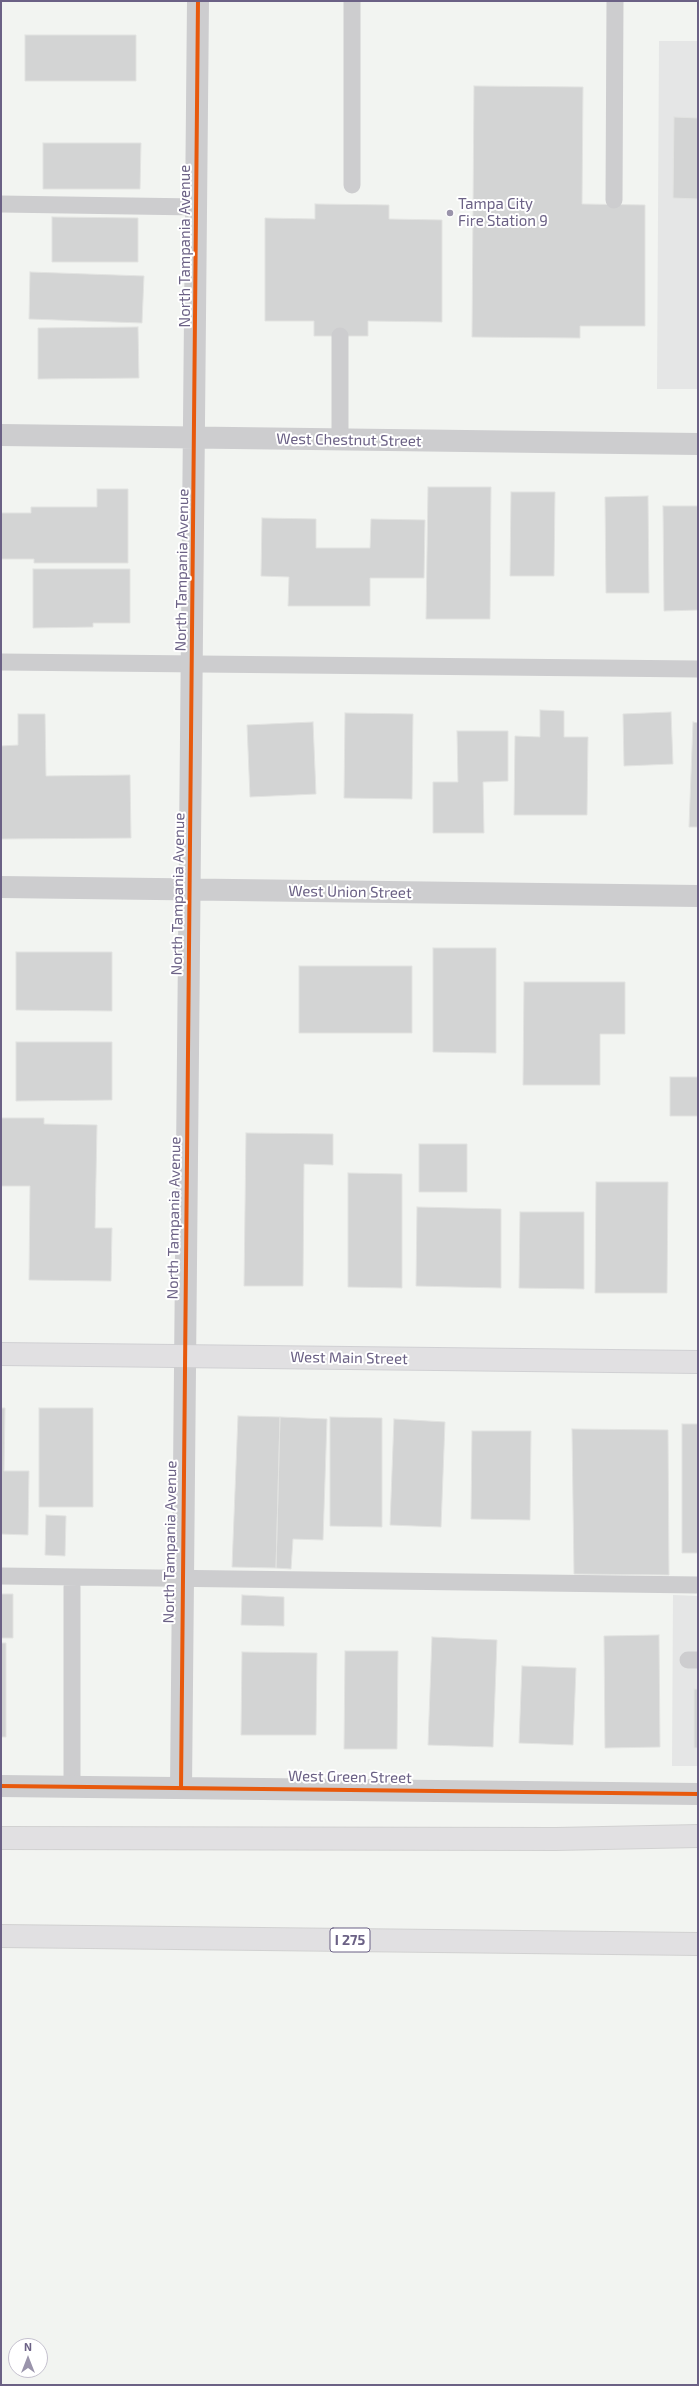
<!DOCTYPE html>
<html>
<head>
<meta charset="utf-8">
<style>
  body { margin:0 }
  #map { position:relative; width:699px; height:2386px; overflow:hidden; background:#f2f4f1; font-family:"Exo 2",sans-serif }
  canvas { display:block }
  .frame { position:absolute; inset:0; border:2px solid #6b6185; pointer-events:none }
  .north { position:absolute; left:8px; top:2338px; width:40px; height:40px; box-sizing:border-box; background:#fff; border:1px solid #c4c0ce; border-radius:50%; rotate:0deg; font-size:11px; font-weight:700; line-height:16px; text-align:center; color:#6b6185 }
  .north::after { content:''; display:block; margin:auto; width:14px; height:18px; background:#9a94ab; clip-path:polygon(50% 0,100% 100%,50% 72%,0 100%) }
</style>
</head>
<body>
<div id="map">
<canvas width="699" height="2386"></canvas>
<div class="frame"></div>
<div class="north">N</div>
</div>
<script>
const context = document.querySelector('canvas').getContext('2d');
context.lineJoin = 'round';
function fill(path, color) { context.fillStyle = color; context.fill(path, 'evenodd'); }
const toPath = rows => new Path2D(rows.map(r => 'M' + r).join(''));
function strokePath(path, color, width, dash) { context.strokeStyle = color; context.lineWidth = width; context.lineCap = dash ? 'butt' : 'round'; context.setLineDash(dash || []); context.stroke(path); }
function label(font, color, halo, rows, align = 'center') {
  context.font = font + ' "Exo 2",sans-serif'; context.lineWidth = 4; context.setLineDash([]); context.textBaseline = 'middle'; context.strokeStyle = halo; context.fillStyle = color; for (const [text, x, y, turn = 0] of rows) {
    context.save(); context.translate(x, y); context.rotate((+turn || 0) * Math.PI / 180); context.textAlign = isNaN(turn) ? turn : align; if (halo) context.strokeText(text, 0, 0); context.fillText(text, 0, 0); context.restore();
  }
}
fill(toPath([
  [659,41,698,41,698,389,657,389],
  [673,1595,698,1596,698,1766,672,1766]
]), '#e5e6e6');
const building = toPath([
  [25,35,136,35,136,81,25,81,25,35],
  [474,86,583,87,582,204,645,205,645,326,580,326,580,338,472,337,474,86],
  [674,117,698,118,698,199,673,198,674,117],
  [43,143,141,143,140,189,43,189,43,143],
  [315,204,389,205,389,219,442,220,442,322,368,321,368,336,314,336,314,321,265,321,265,218,315,219,315,204],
  [52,217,138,218,138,262,52,262,52,217],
  [30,272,144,276,142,323,29,319,30,272],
  [138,327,139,378,38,379,38,328,138,327],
  [428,487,491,487,490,619,426,619,428,487],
  [97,489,128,489,128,563,34,563,34,559,1,559,1,513,31,513,31,507,97,507,97,489],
  [511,492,555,492,554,576,510,576,511,492],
  [648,496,649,593,606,593,605,497,648,496],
  [663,506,698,506,698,610,664,611,663,506],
  [262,518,316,519,316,548,370,548,371,519,425,520,424,578,370,578,370,606,288,606,289,577,261,576,262,518],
  [33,569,130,569,130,623,93,623,93,627,33,628,33,569],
  [540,710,564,711,564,737,588,737,587,815,514,815,515,736,540,737,540,710],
  [671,712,673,764,624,766,623,714,671,712],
  [345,713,413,714,412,799,344,798,345,713],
  [18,714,45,714,46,776,130,775,131,838,1,839,1,746,18,745,18,714],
  [313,722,316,794,250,797,247,725,313,722],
  [693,722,698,723,698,827,689,827,693,722],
  [457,731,508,731,508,781,483,782,484,833,433,833,433,782,458,782,457,731],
  [433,948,496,948,496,1053,433,1052,433,948],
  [16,952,112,952,112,1011,16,1010,16,952],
  [299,966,412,966,412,1033,299,1033,299,966],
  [524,982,625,982,625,1034,600,1034,600,1085,523,1085,524,982],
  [16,1042,112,1042,112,1100,16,1101,16,1042],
  [670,1077,698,1077,698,1116,670,1116,670,1077],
  [1,1118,44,1118,44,1124,97,1125,95,1228,112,1228,111,1281,29,1280,30,1186,1,1186,1,1118],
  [246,1133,333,1134,333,1165,304,1164,303,1286,244,1286,246,1133],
  [419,1144,467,1144,467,1192,419,1192,419,1144],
  [348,1173,402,1174,402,1288,348,1287,348,1173],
  [596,1182,668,1182,667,1293,595,1293,596,1182],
  [417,1207,501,1209,501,1288,416,1286,417,1207],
  [520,1212,584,1212,584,1289,519,1288,520,1212],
  [1,1408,5,1408,4,1471,29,1471,28,1535,1,1534,1,1408],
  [39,1408,93,1408,93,1507,39,1507,39,1408],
  [238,1416,280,1417,276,1568,232,1567,238,1416],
  [280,1417,327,1419,323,1540,293,1539,291,1569,276,1568,280,1417],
  [330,1417,382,1418,382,1527,330,1526,330,1417],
  [394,1419,445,1422,441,1527,390,1525,394,1419],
  [682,1424,698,1424,698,1553,682,1553,682,1424],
  [572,1429,668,1430,669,1575,574,1574,572,1429],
  [472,1431,531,1431,530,1520,471,1519,472,1431],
  [46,1515,66,1516,65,1556,45,1555,46,1515],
  [1,1594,13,1594,13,1638,1,1638,1,1594],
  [242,1595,284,1597,284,1626,241,1625,242,1595],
  [659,1635,660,1747,605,1748,604,1636,659,1635],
  [432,1637,497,1640,493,1747,428,1745,432,1637],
  [1,1643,6,1643,6,1737,1,1737,1,1643],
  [345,1651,398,1651,397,1749,344,1749,345,1651],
  [242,1652,317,1653,316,1735,241,1735,242,1652],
  [522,1666,576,1668,573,1745,519,1743,522,1666],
  [694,1689,698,1689,698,1748,694,1748,694,1689]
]);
fill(building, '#d3d4d4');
strokePath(building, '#e2e3e1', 1);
const secondary = toPath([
  [1,1354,698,1362]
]);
const highway = toPath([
  [1,1838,556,1839,698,1836],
  [1,1936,698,1944]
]);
strokePath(secondary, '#d0d0d3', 24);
strokePath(highway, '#d1d1d1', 24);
strokePath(toPath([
  [352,1,352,185],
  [614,200,615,1],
  [1,204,197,207],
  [340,440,340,336],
  [1,662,698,669],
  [1,1576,698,1585],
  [688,1660,698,1660],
  [72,1787,72,1587]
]), '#cdcdcf', 17);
strokePath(toPath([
  [1,435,698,444],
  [1,887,698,896],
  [1,1786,698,1794],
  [181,1787,198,1]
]), '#cdcdcf', 22);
strokePath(secondary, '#e1e0e2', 22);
strokePath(highway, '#e1e0e2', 22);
strokePath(toPath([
  [1,1786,698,1794],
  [181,1787,198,1]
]), '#e8590c', 4);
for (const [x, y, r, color] of [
  [450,213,4,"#9a94ab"]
]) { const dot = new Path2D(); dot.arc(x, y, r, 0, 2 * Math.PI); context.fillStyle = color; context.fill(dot); strokePath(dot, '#fff', 1.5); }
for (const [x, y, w] of [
  [350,1940,40]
]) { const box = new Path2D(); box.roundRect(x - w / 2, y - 12, w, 24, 3); context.fillStyle = '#fff'; context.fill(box); strokePath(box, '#6b6185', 1); }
label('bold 14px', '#6b6185', null, [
  ["I 275",350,1940]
]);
label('15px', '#6b6185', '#fff', [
  ["Tampa City",458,204],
  ["Fire Station 9",458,221]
], 'left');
label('15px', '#6b6185', '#fff', [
  ["North Tampania Avenue",185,246,-90],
  ["West Chestnut Street",349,440,1],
  ["North Tampania Avenue",182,570,-89],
  ["West Union Street",350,892,1],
  ["North Tampania Avenue",178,894,-89],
  ["North Tampania Avenue",174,1218,-89],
  ["West Main Street",349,1358,1],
  ["North Tampania Avenue",170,1542,-89],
  ["West Green Street",350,1777,1]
]);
</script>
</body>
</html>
